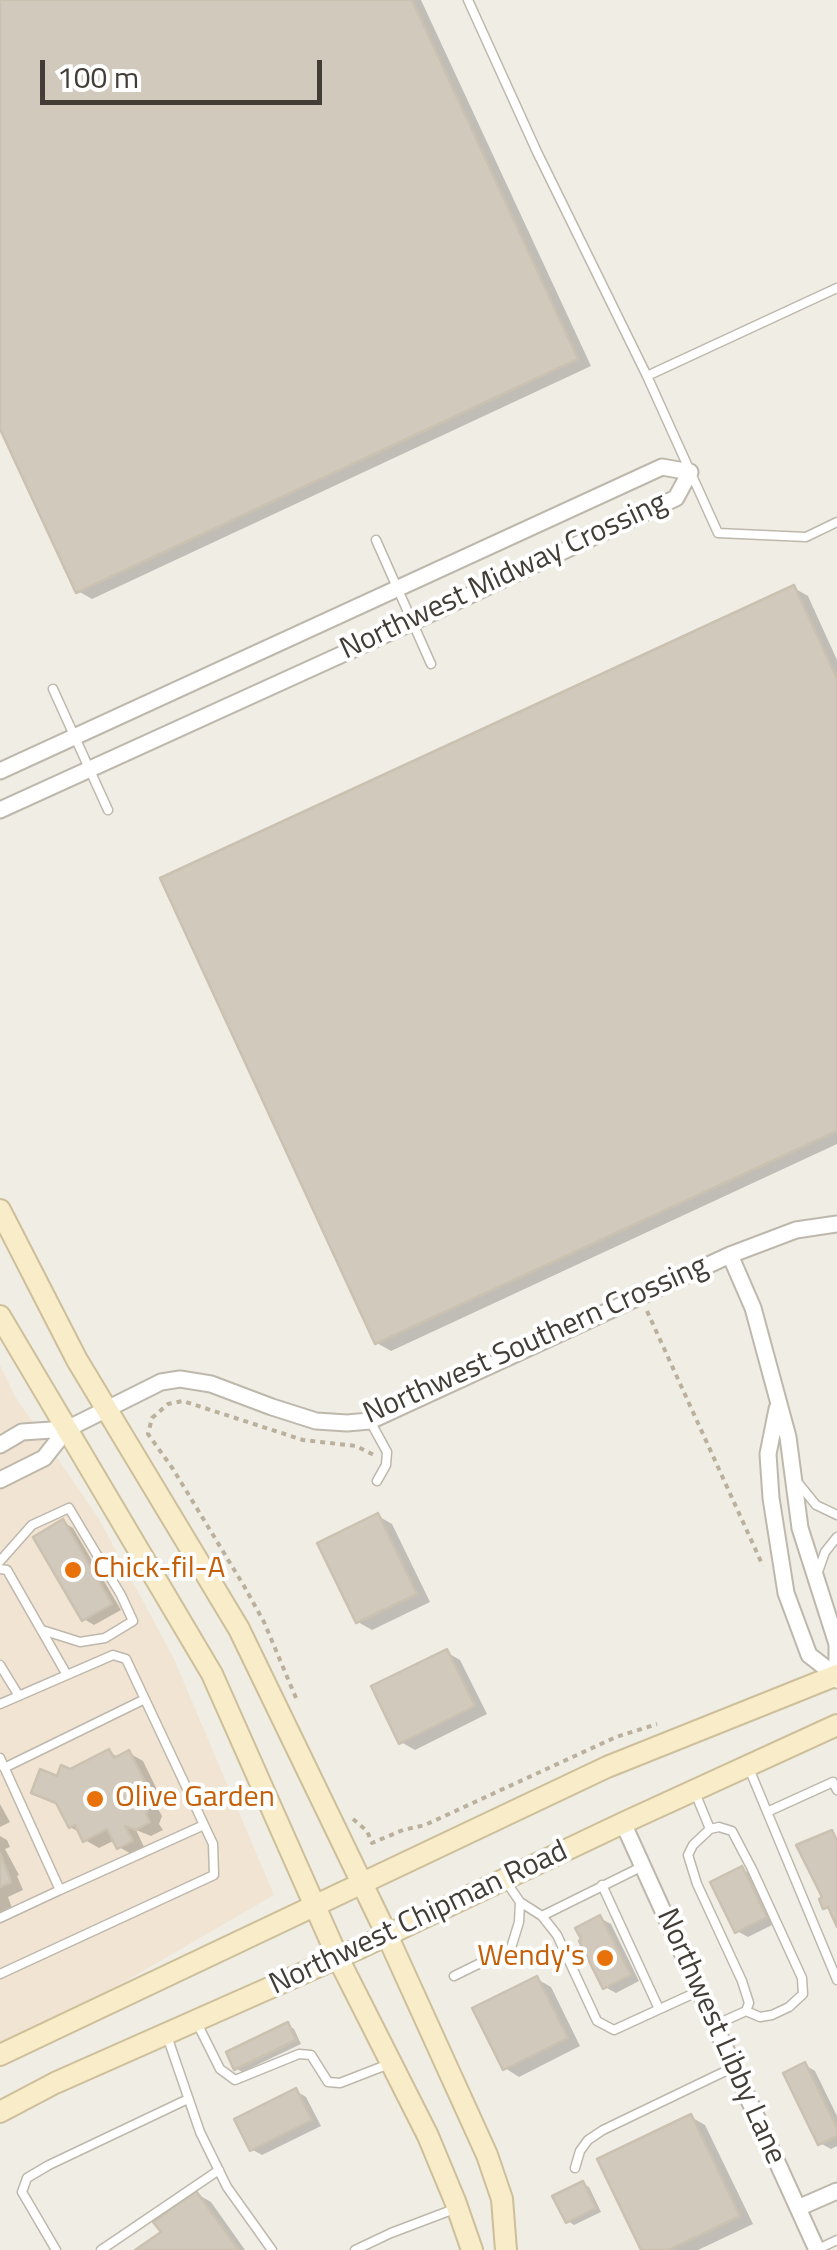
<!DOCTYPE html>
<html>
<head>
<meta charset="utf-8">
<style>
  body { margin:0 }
  #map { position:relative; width:837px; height:2250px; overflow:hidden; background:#f0ede5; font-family:"Titillium Web",sans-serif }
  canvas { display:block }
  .scale { position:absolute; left:40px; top:60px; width:282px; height:45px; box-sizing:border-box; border:5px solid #423d36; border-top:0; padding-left:12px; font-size:30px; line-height:35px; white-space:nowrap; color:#423d36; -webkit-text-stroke:8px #fff; paint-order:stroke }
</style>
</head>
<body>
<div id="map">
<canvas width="837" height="2250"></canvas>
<div class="scale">100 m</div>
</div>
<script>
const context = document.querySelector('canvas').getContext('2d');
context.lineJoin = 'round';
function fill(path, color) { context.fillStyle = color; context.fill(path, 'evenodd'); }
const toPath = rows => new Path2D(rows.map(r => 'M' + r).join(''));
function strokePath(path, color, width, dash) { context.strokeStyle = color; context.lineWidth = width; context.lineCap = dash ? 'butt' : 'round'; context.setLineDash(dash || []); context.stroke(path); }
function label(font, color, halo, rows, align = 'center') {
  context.font = font + ' "Titillium Web",sans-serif'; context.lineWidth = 8; context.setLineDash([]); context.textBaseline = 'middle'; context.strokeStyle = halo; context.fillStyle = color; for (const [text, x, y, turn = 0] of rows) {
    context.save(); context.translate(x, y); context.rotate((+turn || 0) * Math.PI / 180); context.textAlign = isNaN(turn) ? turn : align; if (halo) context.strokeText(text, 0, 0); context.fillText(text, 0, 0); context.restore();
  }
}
fill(toPath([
  [0,1365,16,1398,99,1519,174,1659,274,1895,0,2054]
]), '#f1e4d2');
fill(toPath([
  [0,0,421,0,591,366,92,599,78,591,0,423],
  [794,588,808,596,837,660,837,1144,391,1351,377,1343],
  [378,1516,392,1524,430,1602,372,1630,358,1622],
  [63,1522,73,1528,121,1610,94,1625,84,1619],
  [446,1652,460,1660,487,1714,415,1750,401,1742],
  [109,1752,120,1758,129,1753,143,1761,162,1800,155,1803,162,1816,159,1824,163,1830,151,1836,136,1830,145,1849,133,1855,119,1847,115,1840,99,1848,85,1840,81,1833,70,1827,59,1805,34,1792],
  [0,1804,10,1822,0,1827],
  [0,1836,7,1840,10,1847,5,1849,19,1875,17,1876,23,1890,8,1897,13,1911,4,1915,0,1914],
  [742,1869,753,1875,776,1923,748,1937,737,1931],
  [600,1918,611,1924,639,1981,616,1993,605,1987],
  [537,1979,551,1987,580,2046,519,2077,505,2068],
  [288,2025,294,2029,301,2044,242,2072,236,2068],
  [805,2065,815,2071,837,2116,837,2146,831,2149,820,2143],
  [296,2091,306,2097,321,2126,262,2155,251,2149],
  [691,2117,705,2125,753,2224,698,2250,644,2250],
  [583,2184,589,2187,601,2212,574,2225,568,2221],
  [197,2194,211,2202,245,2250,139,2250,164,2232]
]), '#0003');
const building = toPath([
  [0,0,412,0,578,359,76,593,0,429,0,0],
  [794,585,837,679,837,1131,375,1344,160,878,794,585],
  [378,1513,417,1594,356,1623,317,1543,378,1513],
  [63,1519,112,1604,82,1621,33,1537,63,1519],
  [447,1649,475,1706,399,1744,371,1686,447,1649],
  [109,1749,114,1758,129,1750,150,1792,143,1795,149,1807,146,1814,150,1822,136,1830,125,1826,133,1841,117,1849,107,1829,83,1842,75,1825,69,1828,56,1803,31,1793,40,1769,57,1776,61,1765,70,1769,109,1749],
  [832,1830,837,1841,837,1927,828,1907,823,1909,819,1899,822,1897,796,1845,832,1830],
  [0,1853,11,1882,0,1887,0,1853],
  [742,1866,767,1917,735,1933,710,1882,742,1866],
  [600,1915,631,1975,603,1989,579,1941,581,1939,575,1928,600,1915],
  [537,1976,568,2038,503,2070,472,2008,537,1976],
  [288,2022,296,2040,234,2070,226,2052,288,2022],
  [805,2062,837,2128,837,2136,818,2145,783,2073,805,2062],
  [296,2088,312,2120,250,2151,234,2119,296,2088],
  [691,2114,740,2216,669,2250,641,2250,597,2159,691,2114],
  [583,2181,596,2208,566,2223,552,2196,583,2181],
  [196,2191,239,2250,135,2250,161,2232,153,2222,196,2191]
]);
fill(building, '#d1c9bc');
strokePath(building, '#cbc1b0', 2.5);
const lane = toPath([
  [468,0,537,152,647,376,718,533,806,537,837,522],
  [647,376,837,288],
  [376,540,431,664],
  [53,689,108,810],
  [370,1421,387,1452,386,1465,377,1481],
  [799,1484,816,1505,837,1515],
  [0,1561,32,1525,69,1508,121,1595,133,1621,105,1638,80,1642,42,1630],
  [0,1569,7,1570,67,1675],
  [818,1572,825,1552,837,1537],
  [0,1665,19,1696],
  [0,1704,113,1655,126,1659,213,1844,214,1875,0,1974],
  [0,1758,60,1890,0,1918],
  [748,1766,837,1980],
  [4,1768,145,1699],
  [696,1795,710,1829,693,1845,688,1855,697,1884,742,1981,749,2003,746,2011,715,2025],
  [767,1812,833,1782,837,1790],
  [710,1829,719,1827,732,1831,752,1869,802,1978,803,1994,789,2007,772,2015,760,2017,746,2011],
  [507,1883,520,1902,542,1916,557,1935,597,2021,614,2030,699,1991],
  [602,1885,659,2009],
  [60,1890,204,1825],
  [542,1916,641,1867],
  [454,1976,511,1948,519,1922,520,1902],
  [198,2025,220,2069,235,2080,299,2054,311,2055,328,2082,340,2083,389,2064],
  [167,2036,200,2132,227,2187,272,2250],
  [575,2168,580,2151,588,2140,603,2130,734,2067],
  [818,2249,837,2240],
  [56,2250,22,2192,27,2178,49,2165,188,2099],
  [101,2250,219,2170],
  [355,2250,391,2233,457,2208]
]);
const street = toPath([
  [0,771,662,467,690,472,676,498,413,622,0,810],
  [730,1255,753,1308,788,1437,800,1528,837,1644,837,1680],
  [777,1409,768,1454,771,1498,786,1593,809,1655,835,1675],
  [0,1445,22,1432,67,1429,161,1382,180,1379,211,1384,272,1407,316,1421,347,1423,370,1421,730,1255,796,1230,837,1224],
  [0,1480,44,1458,67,1429],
  [623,1823,817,2250],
  [798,2208,837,2191]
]);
const secondary = toPath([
  [0,1210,77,1360,239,1629,387,1935,487,2155,502,2199,506,2250],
  [0,1316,212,1674,338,1958,428,2136,455,2201,472,2250],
  [0,2055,607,1767,837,1675],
  [0,2112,55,2083,362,1947,623,1823,837,1725]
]);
strokePath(lane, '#beb8ac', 11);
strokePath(street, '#beb8ac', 19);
strokePath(secondary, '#ccbf99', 24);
strokePath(toPath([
  [647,1311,763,1566],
  [296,1698,264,1622,244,1586,173,1469,148,1434,152,1418,168,1404,183,1401,303,1440,356,1446,374,1455],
  [353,1819,367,1831,372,1843,403,1830,425,1825,616,1737,657,1724]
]), '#bbb09c', 4, [5, 5]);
strokePath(lane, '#fff', 8);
strokePath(street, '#fff', 15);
strokePath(secondary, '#f8edc8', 20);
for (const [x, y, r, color] of [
  [73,1570,10,"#e8710a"],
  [95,1799,10,"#e8710a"],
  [605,1958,10,"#e8710a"]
]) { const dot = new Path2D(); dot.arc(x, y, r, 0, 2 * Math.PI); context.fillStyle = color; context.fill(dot); strokePath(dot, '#fff', 4); }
label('30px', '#423d36', '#fff', [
  ["Northwest Midway Crossing",504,577,-25],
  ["Northwest Southern Crossing",536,1341,-24],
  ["Northwest Chipman Road",419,1919,-25],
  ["Northwest Libby Lane",720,2037,66]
]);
label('30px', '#c56008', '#fff', [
  ["Chick-fil-A",93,1570],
  ["Olive Garden",115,1799],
  ["Wendy's",585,1958,"right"]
], 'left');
</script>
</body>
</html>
